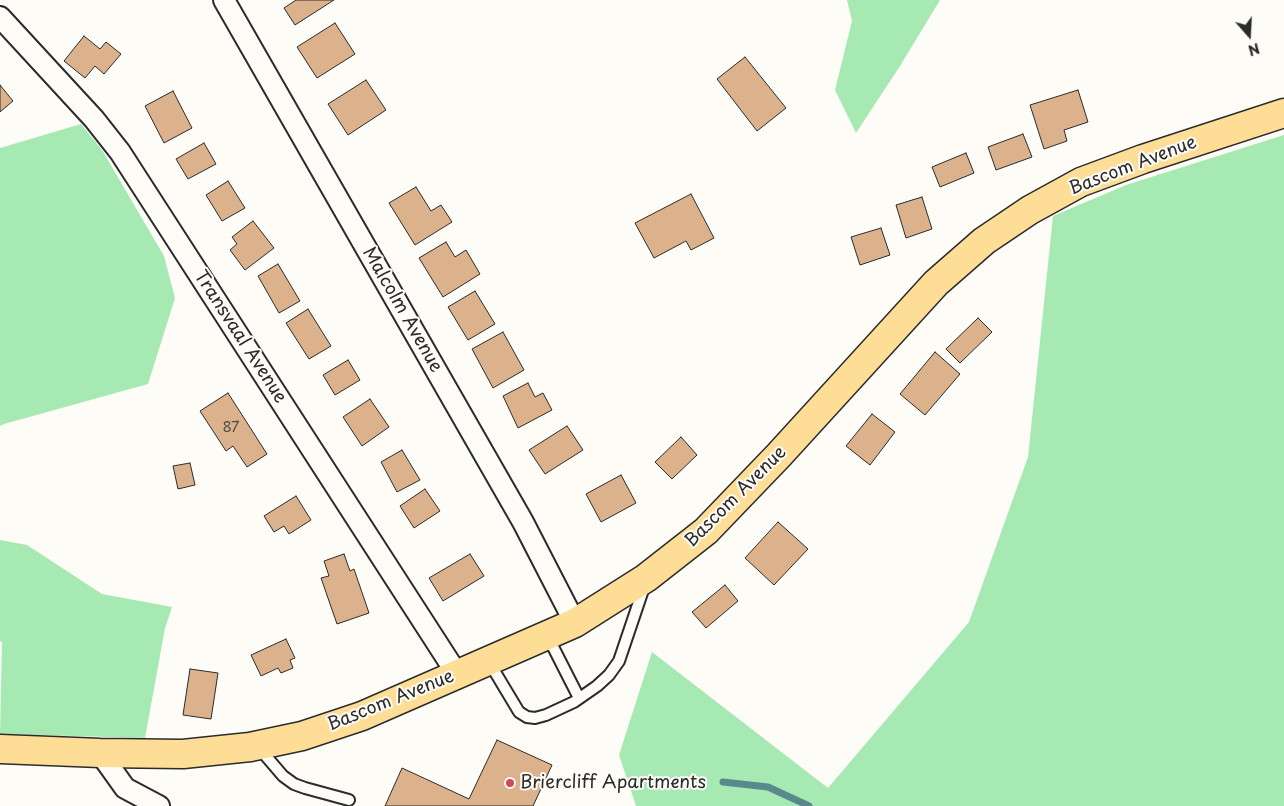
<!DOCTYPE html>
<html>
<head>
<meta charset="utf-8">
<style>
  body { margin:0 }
  #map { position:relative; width:1284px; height:806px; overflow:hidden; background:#fdfcf7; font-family:"Playpen Sans",sans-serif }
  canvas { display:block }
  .north { position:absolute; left:1224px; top:10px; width:50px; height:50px; -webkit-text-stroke:4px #fdfcf7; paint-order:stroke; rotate:161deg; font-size:14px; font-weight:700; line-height:20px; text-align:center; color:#2b2b2b }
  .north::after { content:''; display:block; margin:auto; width:18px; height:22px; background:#2b2b2b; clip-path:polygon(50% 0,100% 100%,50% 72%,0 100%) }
</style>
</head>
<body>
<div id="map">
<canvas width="1284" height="806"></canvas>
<div class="north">N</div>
</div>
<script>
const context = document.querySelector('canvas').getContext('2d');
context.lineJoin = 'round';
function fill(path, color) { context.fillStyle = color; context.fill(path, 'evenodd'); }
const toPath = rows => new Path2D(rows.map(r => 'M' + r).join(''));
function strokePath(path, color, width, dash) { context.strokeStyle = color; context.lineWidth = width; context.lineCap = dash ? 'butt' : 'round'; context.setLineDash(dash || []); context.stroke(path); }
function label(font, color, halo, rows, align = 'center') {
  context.font = font + ' "Playpen Sans",sans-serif'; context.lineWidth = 4; context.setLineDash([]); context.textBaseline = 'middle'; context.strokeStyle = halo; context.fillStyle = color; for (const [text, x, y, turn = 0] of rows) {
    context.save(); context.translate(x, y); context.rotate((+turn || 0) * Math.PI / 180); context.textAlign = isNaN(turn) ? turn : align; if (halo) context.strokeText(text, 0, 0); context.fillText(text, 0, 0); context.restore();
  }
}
fill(toPath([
  [847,0,940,0,900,66,856,133,835,90,852,21],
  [81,124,102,150,164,256,175,298,148,384,4,424,0,426,0,148],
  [1284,135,1284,806,636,806,619,755,652,652,828,788,969,622,1028,457,1053,216,1126,185],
  [0,540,27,545,102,594,172,607,165,628,145,738,0,734,2,642,0,641]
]), '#a7e9b3');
strokePath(toPath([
  [723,782,768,787,809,806]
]), '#59898d', 7);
const building = toPath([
  [296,0,334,0,295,25,284,8,296,0],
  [335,23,355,54,317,78,297,47,335,23],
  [84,36,100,49,106,42,121,54,104,74,95,66,85,78,64,61,84,36],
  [745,57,786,108,757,131,717,79,745,57],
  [366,80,386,110,348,135,328,104,366,80],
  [0,85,13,101,0,112,0,85],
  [1078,90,1088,122,1064,130,1067,141,1044,149,1030,105,1078,90],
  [173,91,192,128,164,143,145,106,173,91],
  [1023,134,1032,157,996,170,988,147,1023,134],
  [204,143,216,164,188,179,176,159,204,143],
  [966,153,974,173,940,187,932,167,966,153],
  [228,181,245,208,222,221,206,195,228,181],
  [416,187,431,211,441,205,452,222,415,245,389,203,416,187],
  [691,194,714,238,691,250,686,241,654,258,635,223,691,194],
  [922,197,932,229,906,238,896,205,922,197],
  [253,221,274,248,245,270,230,250,237,244,232,237,253,221],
  [881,228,890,255,860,265,851,237,881,228],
  [446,242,455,257,466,250,480,274,443,297,419,258,446,242],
  [278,264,300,301,279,313,258,276,278,264],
  [475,291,495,324,468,340,448,307,475,291],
  [308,309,331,346,309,359,286,323,308,309],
  [978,318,992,332,960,363,946,349,978,318],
  [503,332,524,370,493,388,472,349,503,332],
  [935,352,960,374,925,415,900,394,935,352],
  [348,360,360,380,335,395,323,375,348,360],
  [528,383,535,397,543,393,552,410,518,428,503,396,528,383],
  [228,393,267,454,247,467,233,446,226,451,200,411,228,393],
  [370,399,389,427,362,446,343,417,370,399],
  [872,414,895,432,870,465,846,446,872,414],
  [567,426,583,450,545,474,529,450,567,426],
  [681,437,697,455,672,479,655,462,681,437],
  [402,450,420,480,397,492,381,462,402,450],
  [190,463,195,485,178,489,173,466,190,463],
  [621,475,636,503,601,522,586,494,621,475],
  [425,489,440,511,414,528,400,506,425,489],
  [296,496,311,520,289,534,284,526,274,532,264,516,296,496],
  [778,522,808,549,774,585,745,558,778,522],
  [344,554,350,571,354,569,369,613,337,624,321,578,329,576,324,561,344,554],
  [470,554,484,576,443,601,429,578,470,554],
  [725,585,738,601,706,628,692,612,725,585],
  [286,639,295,658,290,660,293,668,281,673,278,668,261,676,251,655,286,639],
  [190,669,218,673,211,719,183,715,190,669],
  [497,740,552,765,533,806,385,806,402,768,469,799,497,740]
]);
fill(building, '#dbb28c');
strokePath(building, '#2b2b2b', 1);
const service = toPath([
  [548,637,579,698],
  [489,662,519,712,527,717,535,718,546,715,574,702,597,686,609,675,619,661,644,587],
  [259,748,283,776,294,784,305,788,349,800]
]);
const minor = toPath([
  [224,0,523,522,575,623],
  [0,17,94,119,120,152,457,674],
  [100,753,125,788,159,806]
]);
const primary = toPath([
  [0,749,100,753,183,754,250,747,302,736,362,716,575,623,646,578,706,531,779,455,936,283,984,241,1030,210,1081,182,1143,159,1284,113]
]);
strokePath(service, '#2b2b2b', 14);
strokePath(minor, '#2b2b2b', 24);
strokePath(primary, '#2b2b2b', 31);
strokePath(service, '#fdfcf7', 10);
strokePath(minor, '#fdfcf7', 20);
strokePath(primary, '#fede96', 28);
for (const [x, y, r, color] of [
  [510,783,5,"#d1495b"]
]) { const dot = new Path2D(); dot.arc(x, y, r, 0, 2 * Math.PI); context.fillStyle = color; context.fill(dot); strokePath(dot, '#fdfcf7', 2); }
label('15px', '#574d43', null, [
  ["87",231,428]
]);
label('18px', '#2b2b2b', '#fdfcf7', [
  ["Bascom Avenue",1133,166,-21],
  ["Malcolm Avenue",402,310,60],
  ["Transvaal Avenue",240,337,57],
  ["Bascom Avenue",736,497,-45],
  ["Bascom Avenue",391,701,-22]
]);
label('18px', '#2b2b2b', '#fdfcf7', [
  ["Briercliff Apartments",520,783]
], 'left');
</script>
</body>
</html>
